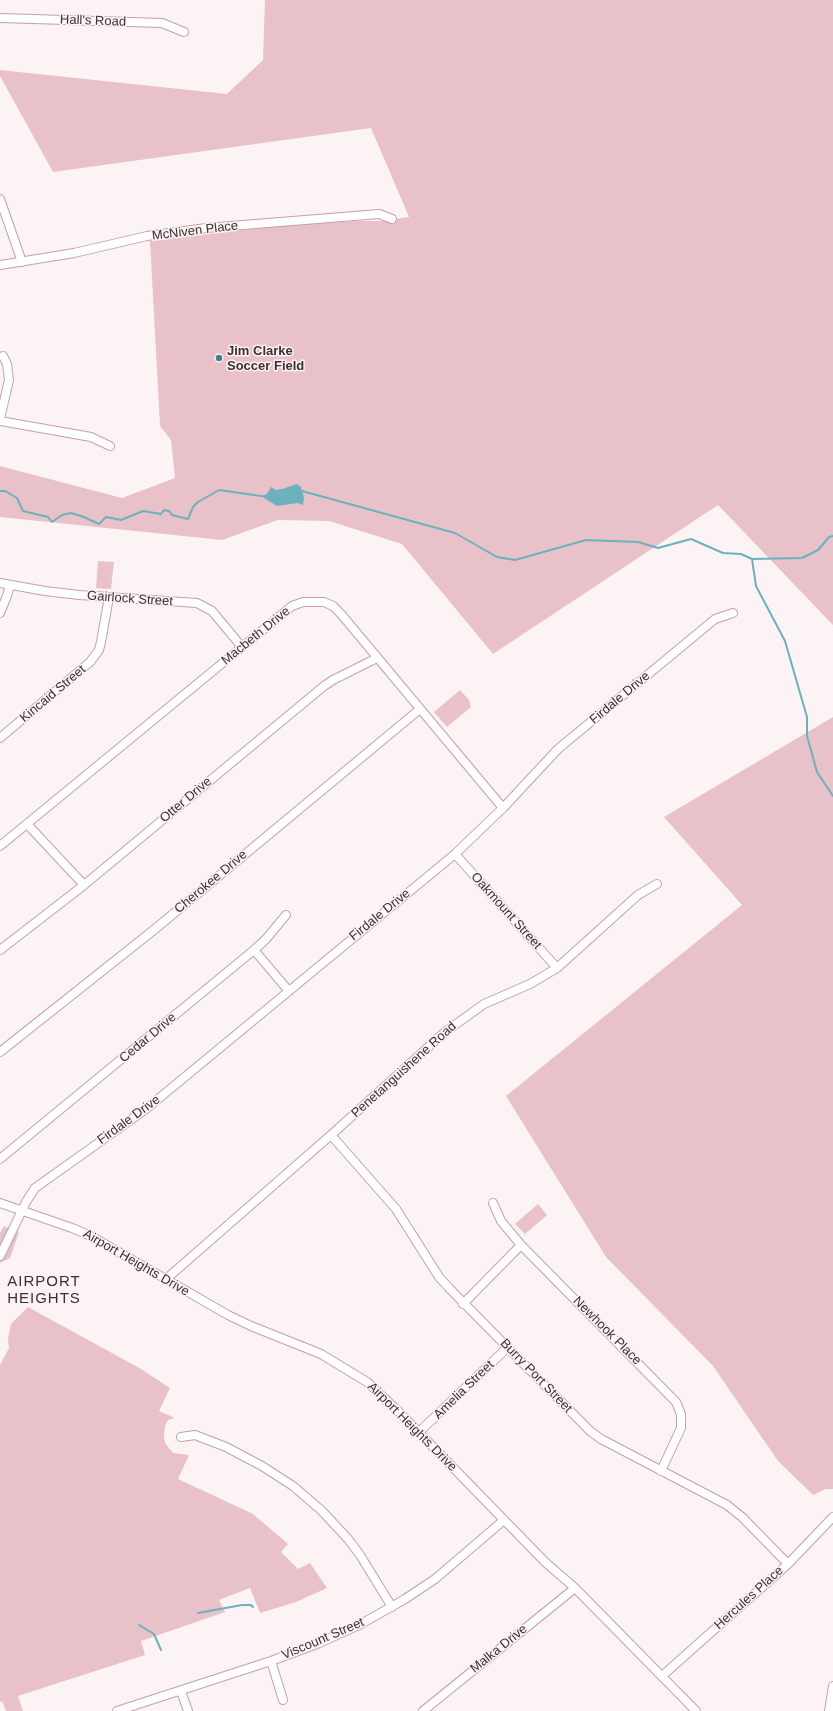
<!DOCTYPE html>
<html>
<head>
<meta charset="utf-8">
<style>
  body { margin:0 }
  canvas { display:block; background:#fcf3f5 }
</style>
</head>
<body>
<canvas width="833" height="1711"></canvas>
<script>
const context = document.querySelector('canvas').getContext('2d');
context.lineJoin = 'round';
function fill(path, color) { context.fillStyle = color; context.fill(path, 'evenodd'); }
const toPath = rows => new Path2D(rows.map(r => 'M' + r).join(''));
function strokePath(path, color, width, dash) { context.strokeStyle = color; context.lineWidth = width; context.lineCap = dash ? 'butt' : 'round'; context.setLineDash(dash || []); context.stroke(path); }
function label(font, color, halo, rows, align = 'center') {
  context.font = font + ' Arial,sans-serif'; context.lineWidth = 3; context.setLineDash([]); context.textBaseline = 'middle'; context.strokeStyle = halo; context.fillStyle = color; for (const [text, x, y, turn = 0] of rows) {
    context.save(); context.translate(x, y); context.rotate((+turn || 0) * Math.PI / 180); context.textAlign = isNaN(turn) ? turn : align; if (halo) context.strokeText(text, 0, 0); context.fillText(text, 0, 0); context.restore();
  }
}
fill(toPath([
  [265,0,833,0,833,625,718,505,493,654,402,544,329,521,278,520,222,540,0,517,0,466,122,498,175,478,171,440,160,426,150,241,276,226,357,221,380,221,409,217,371,128,53,172,0,76,0,70,227,94,263,60],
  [98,561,114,562,111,589,96,588],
  [460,690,469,700,471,707,447,727,434,712],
  [833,717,833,1489,826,1489,813,1495,778,1461,713,1366,606,1257,506,1096,742,905,664,817],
  [538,1204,547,1215,525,1234,515,1224],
  [4,1226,19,1232,10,1258,0,1263,0,1233],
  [28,1307,141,1369,170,1388,159,1411,175,1418,168,1420,165,1426,164,1436,165,1443,173,1453,189,1455,178,1479,253,1514,288,1544,281,1552,298,1569,310,1563,327,1588,296,1602,260,1613,250,1588,219,1600,225,1612,141,1641,145,1655,18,1696,23,1711,6,1711,2,1701,0,1702,0,1365,9,1348,8,1338,11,1324]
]), '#e9c2c9');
fill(toPath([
  [297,484,301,487,304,498,303,505,298,503,277,506,261,496,267,494,271,487,276,490,282,489]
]), '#6cb2bd');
strokePath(toPath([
  [0,491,5,491,17,498,23,511,48,517,52,522,62,515,71,513,84,517,99,524,106,517,121,520,143,511,161,514,164,510,169,511,172,515,188,519,193,507,198,502,219,490,261,496],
  [302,491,455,533,497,557,515,560,586,540,638,542,658,548,691,539,723,553,741,554,752,559,802,558,818,550,829,537,833,536],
  [752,559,756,586,785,641,807,717,807,736,817,772,833,796],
  [198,1613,242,1605,251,1605,253,1607],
  [139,1625,154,1634,161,1650]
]), '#6cb2bd', 2);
const minor = toPath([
  [0,18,162,23,184,32],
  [0,199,22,262],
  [0,265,74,253,147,236,206,228,379,214,392,219],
  [0,419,9,380,7,364,3,356],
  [0,421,91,437,110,446],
  [0,583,45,591,79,595,197,603,212,611,242,647],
  [0,613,7,596,10,585],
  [0,738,90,662,99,650,101,642,109,597],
  [27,824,84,885],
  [0,846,292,606,303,602,324,602,333,606,341,614,503,808],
  [455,854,557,968],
  [0,950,84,885,324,686,333,680,377,658],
  [254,950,266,939,286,915],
  [0,1052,155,929,420,709],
  [331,1135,396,1209,439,1277,449,1288,590,1431,601,1439,727,1505,742,1517,788,1564],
  [0,1159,254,950,288,990],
  [0,1203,72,1228,91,1236,228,1315,251,1326,321,1354,367,1382,399,1412,545,1562,575,1588,696,1711],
  [493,1203,501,1221,521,1245,676,1402,681,1414,681,1428,661,1471],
  [0,1256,26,1202,35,1188,146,1109,455,854,503,808,558,749,715,619,733,613],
  [165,1280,331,1135,445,1032,484,1004,530,984,557,968,638,895,657,884],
  [463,1304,521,1245],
  [419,1432,508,1347],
  [181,1437,195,1435,226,1447,262,1466,293,1486,322,1511,348,1539,360,1555,392,1607],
  [271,1661,283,1700],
  [662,1676,788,1564,833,1517],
  [181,1691,188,1711],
  [117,1711,271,1661,317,1644,361,1624,405,1599,435,1579,504,1520],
  [423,1711,575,1588],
  [829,1711,833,1686]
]);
strokePath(minor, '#c89fa7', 10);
strokePath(minor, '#fff', 8);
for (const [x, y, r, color] of [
  [219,358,4,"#3e848f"]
]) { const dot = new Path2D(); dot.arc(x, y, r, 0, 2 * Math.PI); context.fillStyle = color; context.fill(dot); strokePath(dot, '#fcf3f5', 1.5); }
label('13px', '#3e2e31', '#fcf3f5', [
  ["Hall's Road",93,21,2],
  ["McNiven Place",195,231,-7],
  ["Gairlock Street",130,599,4],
  ["Macbeth Drive",256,636,-39],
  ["Kincaid Street",53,694,-40],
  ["Firdale Drive",620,698,-40],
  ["Otter Drive",186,800,-40],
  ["Cherokee Drive",211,882,-40],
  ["Oakmount Street",506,911,48],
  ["Firdale Drive",380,915,-39],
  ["Cedar Drive",148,1038,-40],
  ["Penetanguishene Road",404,1070,-42],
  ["Firdale Drive",129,1120,-36],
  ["Airport Heights Drive",136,1263,30],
  ["Newhook Place",607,1331,45],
  ["Burry Port Street",536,1376,46],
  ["Amelia Street",464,1390,-44],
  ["Airport Heights Drive",412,1427,45],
  ["Hercules Place",749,1598,-42],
  ["Viscount Street",323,1639,-23],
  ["Malka Drive",499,1649,-39]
]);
label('bold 13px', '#3e2e31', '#fcf3f5', [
  ["Jim Clarke",227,351],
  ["Soccer Field",227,366]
], 'left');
context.letterSpacing = '1px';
label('15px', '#3e2e31', '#fcf3f5', [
  ["AIRPORT",44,1282],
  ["HEIGHTS",44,1299]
]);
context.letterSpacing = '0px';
</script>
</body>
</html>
